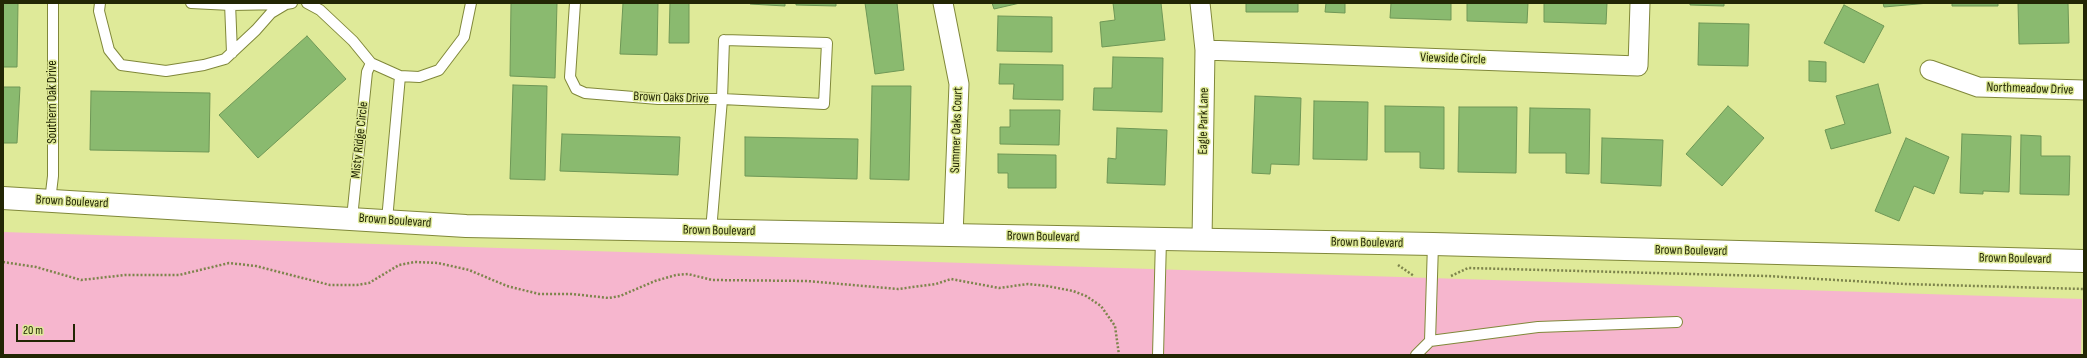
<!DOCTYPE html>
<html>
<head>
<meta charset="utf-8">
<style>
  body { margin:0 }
  #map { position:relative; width:2087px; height:358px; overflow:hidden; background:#dfea99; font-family:"Sofia Sans Condensed",sans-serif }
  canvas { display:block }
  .frame { position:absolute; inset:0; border:4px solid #222604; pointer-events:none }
  .scale { position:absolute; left:16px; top:324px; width:59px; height:18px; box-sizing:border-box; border:2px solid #222604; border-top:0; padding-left:5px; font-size:12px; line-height:14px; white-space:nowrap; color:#222604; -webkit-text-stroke:3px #dfea99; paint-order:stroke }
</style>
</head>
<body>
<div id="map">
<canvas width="2087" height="358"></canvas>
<div class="frame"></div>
<div class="scale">20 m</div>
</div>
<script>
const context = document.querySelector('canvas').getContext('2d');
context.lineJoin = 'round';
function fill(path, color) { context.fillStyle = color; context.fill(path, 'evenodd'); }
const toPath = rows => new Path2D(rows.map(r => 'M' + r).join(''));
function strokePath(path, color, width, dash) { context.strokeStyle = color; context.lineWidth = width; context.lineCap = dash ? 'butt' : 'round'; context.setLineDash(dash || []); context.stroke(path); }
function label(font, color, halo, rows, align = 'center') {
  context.font = font + ' "Sofia Sans Condensed",sans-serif'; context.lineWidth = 3; context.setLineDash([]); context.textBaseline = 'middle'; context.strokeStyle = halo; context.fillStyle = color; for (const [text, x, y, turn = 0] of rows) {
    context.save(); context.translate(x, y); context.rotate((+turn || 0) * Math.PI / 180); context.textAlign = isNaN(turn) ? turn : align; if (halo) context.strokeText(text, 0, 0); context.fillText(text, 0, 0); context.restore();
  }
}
fill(toPath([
  [3,232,2082,299,2081,355,3,355]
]), '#f6b6ce');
const building = toPath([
  [3,3,18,3,17,67,3,67,3,3],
  [511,3,557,3,555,78,510,76,511,3],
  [623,3,658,3,657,55,620,54,623,3],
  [670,3,689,3,689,43,669,43,670,3],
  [751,3,785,3,785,6,750,4,751,3],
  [796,3,836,3,836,6,796,5,796,3],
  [865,3,897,3,904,70,875,74,865,3],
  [992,3,1020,3,994,9,992,3],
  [1113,3,1161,3,1165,40,1102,47,1100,22,1115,20,1113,3],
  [1246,3,1298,3,1298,12,1246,12,1246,3],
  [1326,3,1345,3,1345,13,1325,12,1326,3],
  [1391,3,1451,3,1451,20,1390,18,1391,3],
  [1467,3,1528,3,1527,23,1467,21,1467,3],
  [1544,3,1607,3,1606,24,1544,22,1544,3],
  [1690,3,1724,3,1724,6,1690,5,1690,3],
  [1883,3,1929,3,1884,7,1883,3],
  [1952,3,1998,3,1998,6,1952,6,1952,3],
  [2018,3,2068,3,2069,43,2019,44,2018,3],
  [1844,5,1884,26,1864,63,1824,43,1844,5],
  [998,16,1052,17,1052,52,997,51,998,16],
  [1699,23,1749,24,1748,66,1698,65,1699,23],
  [307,36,346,79,258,158,219,115,307,36],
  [1113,57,1163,58,1162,112,1093,110,1094,88,1112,88,1113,57],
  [1809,61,1826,62,1826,82,1809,81,1809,61],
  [1000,64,1063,65,1063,100,1013,99,1014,84,999,84,1000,64],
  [1878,84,1891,133,1831,149,1825,130,1845,124,1836,96,1878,84],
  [513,85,547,86,545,180,510,179,513,85],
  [872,86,911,86,909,180,870,179,872,86],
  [3,87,20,87,17,143,3,143,3,87],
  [91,91,210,93,209,152,90,150,91,91],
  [1255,96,1301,98,1299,165,1271,164,1270,174,1252,173,1255,96],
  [1314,101,1368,102,1367,160,1313,159,1314,101],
  [1385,106,1444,107,1444,169,1420,168,1420,152,1385,152,1385,106],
  [1728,106,1764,138,1722,186,1686,154,1728,106],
  [1459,107,1517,107,1516,173,1458,172,1459,107],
  [1530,108,1590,109,1589,174,1566,173,1566,153,1529,153,1530,108],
  [1010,110,1060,110,1059,145,1000,144,1000,127,1010,127,1010,110],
  [1117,128,1167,130,1165,185,1107,183,1108,158,1116,159,1117,128],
  [562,134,680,137,678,175,560,171,562,134],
  [1962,134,2011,136,2009,192,1983,191,1983,194,1960,193,1962,134],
  [2021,135,2041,136,2041,156,2070,156,2069,195,2020,194,2021,135],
  [745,137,858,139,857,179,745,176,745,137],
  [1602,138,1663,140,1661,186,1601,183,1602,138],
  [1906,138,1949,157,1934,194,1914,186,1899,221,1875,211,1906,138],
  [998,154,1056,155,1056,188,1008,188,1008,173,998,173,998,154]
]);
fill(building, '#8aba6f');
strokePath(building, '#6e9756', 1);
const service = toPath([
  [100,3,99,11,109,50,121,65,166,71,204,65,225,59,256,30,271,13,286,4,292,3],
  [191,3,231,5,286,4],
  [230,3,232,53],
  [307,3,320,10,353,41,371,63,400,76,419,77,439,70,464,37,471,3],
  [575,3,570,77,576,89,585,93,658,99,722,99,711,231],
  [724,40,827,43,824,104,722,99,724,40],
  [50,201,53,176,53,3],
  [352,218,367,72,371,63],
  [387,220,400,76],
  [1430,341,1538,327,1677,322],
  [1158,355,1161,239],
  [1416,355,1430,341,1433,244]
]);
const minor = toPath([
  [943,3,959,84,953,235],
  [1200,3,1205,50,1202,240],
  [1205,50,1638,66,1640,3],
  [1930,70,1978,87,2084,90]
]);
const tertiary = toPath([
  [3,198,466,226,1433,244,2084,261]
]);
strokePath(service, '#80883a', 12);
strokePath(minor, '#80883a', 21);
strokePath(tertiary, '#80883a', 24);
strokePath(toPath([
  [3,262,36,267,81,280,125,275,179,275,229,263,256,266,330,285,357,285,369,283,399,265,415,262,438,263,469,270,507,286,539,294,572,294,609,298,620,296,655,281,676,275,688,274,712,280,807,281,898,289,936,284,951,279,999,288,1028,284,1047,286,1073,291,1086,296,1101,306,1115,326,1119,355],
  [1398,265,1414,276],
  [1451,276,1468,268,1767,276,1905,284,2084,289]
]), '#7d844c', 2.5, [2, 2]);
strokePath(service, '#fff', 10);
strokePath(minor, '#fff', 19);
strokePath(tertiary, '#fff', 22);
label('13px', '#222604', '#dfea99', [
  ["Viewside Circle",1453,59,2],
  ["Northmeadow Drive",2030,89,2],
  ["Brown Oaks Drive",671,98,2],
  ["Southern Oak Drive",53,102,-90],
  ["Eagle Park Lane",1204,121,-89],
  ["Summer Oaks Court",957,130,-88],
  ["Misty Ridge Circle",360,140,-84],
  ["Brown Boulevard",72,202,3],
  ["Brown Boulevard",395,221,4],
  ["Brown Boulevard",719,231,1],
  ["Brown Boulevard",1043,237,1],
  ["Brown Boulevard",1367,243,1],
  ["Brown Boulevard",1691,251,1],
  ["Brown Boulevard",2015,259,1]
]);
</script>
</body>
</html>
